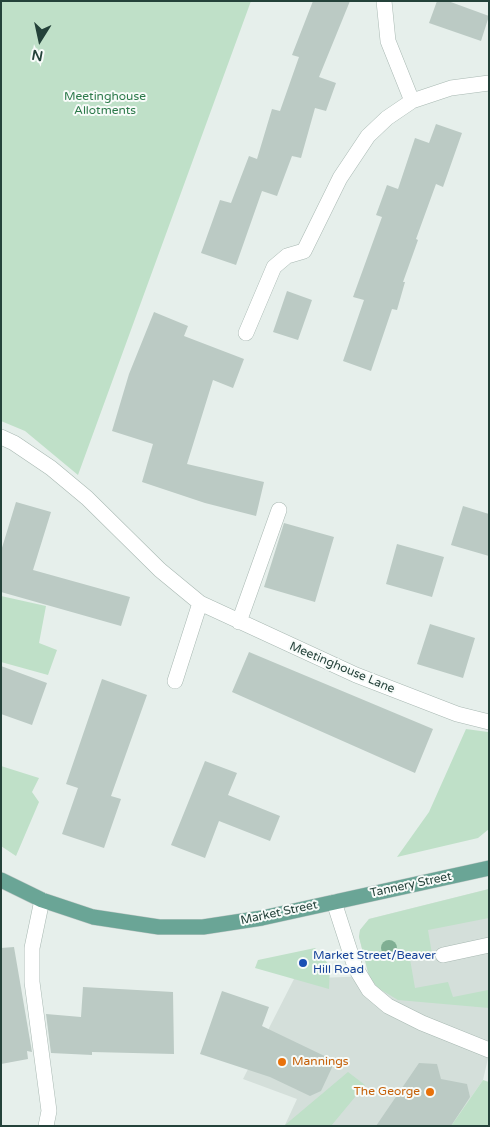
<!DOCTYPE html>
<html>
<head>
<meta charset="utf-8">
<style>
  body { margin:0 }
  #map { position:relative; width:490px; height:1127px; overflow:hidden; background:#e6efeb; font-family:"Varela Round",sans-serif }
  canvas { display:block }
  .frame { position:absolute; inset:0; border:2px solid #24423a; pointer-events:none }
  .north { position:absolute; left:15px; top:15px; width:50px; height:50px; -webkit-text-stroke:4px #f7fbf9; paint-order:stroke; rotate:190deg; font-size:14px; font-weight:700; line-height:20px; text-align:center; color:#24423a }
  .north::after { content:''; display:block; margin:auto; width:18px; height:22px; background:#24423a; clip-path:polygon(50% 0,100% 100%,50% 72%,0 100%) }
</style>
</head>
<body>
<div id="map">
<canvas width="490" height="1127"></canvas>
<div class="frame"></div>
<div class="north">N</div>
</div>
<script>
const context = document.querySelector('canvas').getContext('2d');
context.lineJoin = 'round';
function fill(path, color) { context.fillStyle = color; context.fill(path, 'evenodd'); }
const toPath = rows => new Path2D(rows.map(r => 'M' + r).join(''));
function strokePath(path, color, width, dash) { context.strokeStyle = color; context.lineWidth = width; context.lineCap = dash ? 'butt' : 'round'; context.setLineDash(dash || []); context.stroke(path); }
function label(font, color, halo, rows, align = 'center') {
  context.font = font + ' "Varela Round",sans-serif'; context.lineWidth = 4; context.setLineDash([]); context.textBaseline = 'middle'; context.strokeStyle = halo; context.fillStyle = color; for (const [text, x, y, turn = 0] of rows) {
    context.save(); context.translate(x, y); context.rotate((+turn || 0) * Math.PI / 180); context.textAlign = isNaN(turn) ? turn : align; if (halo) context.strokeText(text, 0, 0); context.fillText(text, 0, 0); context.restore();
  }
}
fill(toPath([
  [489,889,489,1054,483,1080,451,1126,285,1125,297,1099,243,1079,294,979,369,976,359,937,360,930,369,919]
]), '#d4dfda');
fill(toPath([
  [1,1,251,1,78,475,25,431,1,421],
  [1,596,46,606,39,643,57,650,48,675,1,662],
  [466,729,488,732,489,829,478,838,397,857,429,812],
  [1,766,39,778,32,792,39,802,16,856,1,846],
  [489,889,489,918,428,930,432,954,410,959,415,988,448,982,453,997,488,990,489,987,489,1008,398,1000,378,988,369,976,359,937,360,930,369,919],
  [315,948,330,966,329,989,255,968,258,960],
  [348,1072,365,1085,331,1126,285,1125],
  [483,1080,489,1082,489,1126,451,1126]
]), '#bfe0c8');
fill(toPath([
  [313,1,350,1,319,77,336,83,326,111,315,108,301,158,292,156,277,196,262,191,236,265,201,253,220,200,231,203,249,156,257,159,272,109,280,111,299,57,292,55],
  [437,1,448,1,489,16,481,41,429,23],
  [436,124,462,133,443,187,436,184,416,239,418,240,403,282,405,282,397,310,392,309,371,371,343,361,364,300,353,297,382,217,376,215,387,185,398,189,415,138,429,143],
  [287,291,312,300,298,340,273,332],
  [154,312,188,326,184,336,244,359,233,388,213,380,187,464,264,482,256,516,205,503,142,482,153,444,112,431,129,374],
  [16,502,51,512,33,570,130,597,121,626,1,592,1,551],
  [463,506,489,514,489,556,451,545],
  [284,523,334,537,315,602,264,587],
  [397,544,444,557,432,597,386,584],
  [430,624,475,638,463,678,417,664],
  [249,652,433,729,415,773,232,692],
  [1,666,47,683,32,725,1,714],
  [102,679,147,695,111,796,121,799,104,848,62,834,78,788,66,784],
  [205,761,237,773,228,795,280,816,270,841,219,821,205,858,171,845],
  [14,947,32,1052,27,1051,28,1059,1,1064,1,948],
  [83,987,173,992,174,1054,92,1052,92,1055,51,1053,46,1014,81,1017],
  [222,991,269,1007,262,1026,335,1061,321,1091,310,1096,270,1077,200,1054],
  [419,1063,437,1064,441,1079,467,1084,470,1097,451,1126,376,1126]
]), '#bbcac4');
const minor = toPath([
  [384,1,388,41,412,101],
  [246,333,274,267,287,256,304,251,340,178,368,136,387,118,412,101,451,88,489,83],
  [1,437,14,443,51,468,87,498,160,570,200,603,356,675,457,714,489,722],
  [239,622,279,510],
  [175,681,200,603],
  [42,900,32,948,32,982,49,1111,46,1126],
  [334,902,355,967,369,990,388,1006,422,1023,489,1050],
  [443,955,489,945]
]);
const major = toPath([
  [1,880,42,900,93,917,159,927,203,927,262,918,489,868]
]);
strokePath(minor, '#a8b8b2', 16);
strokePath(major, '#c2cac8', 16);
strokePath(minor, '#fff', 15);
strokePath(major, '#6aa596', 15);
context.fillStyle = '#80af93';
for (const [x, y] of [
  [389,948]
]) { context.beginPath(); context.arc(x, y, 8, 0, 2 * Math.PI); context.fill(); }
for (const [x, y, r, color] of [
  [303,963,5,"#1a4fb4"],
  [282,1062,5,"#e8710a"],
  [430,1092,5,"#e8710a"]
]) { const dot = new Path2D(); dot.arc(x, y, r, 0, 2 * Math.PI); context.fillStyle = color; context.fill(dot); strokePath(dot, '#f7fbf9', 2); }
label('12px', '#2d7a4b', '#f7fbf9', [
  ["Meetinghouse",105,97],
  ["Allotments",105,111]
]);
label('12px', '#24423a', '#f7fbf9', [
  ["Meetinghouse Lane",342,668,23],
  ["Tannery Street",411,885,-12],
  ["Market Street",279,913,-12]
]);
label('12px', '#164399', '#f7fbf9', [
  ["Market Street/Beaver",313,956],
  ["Hill Road",313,970]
], 'left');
label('12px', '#c56008', '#f7fbf9', [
  ["Mannings",292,1062],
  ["The George",420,1092,"right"]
], 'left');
</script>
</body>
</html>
